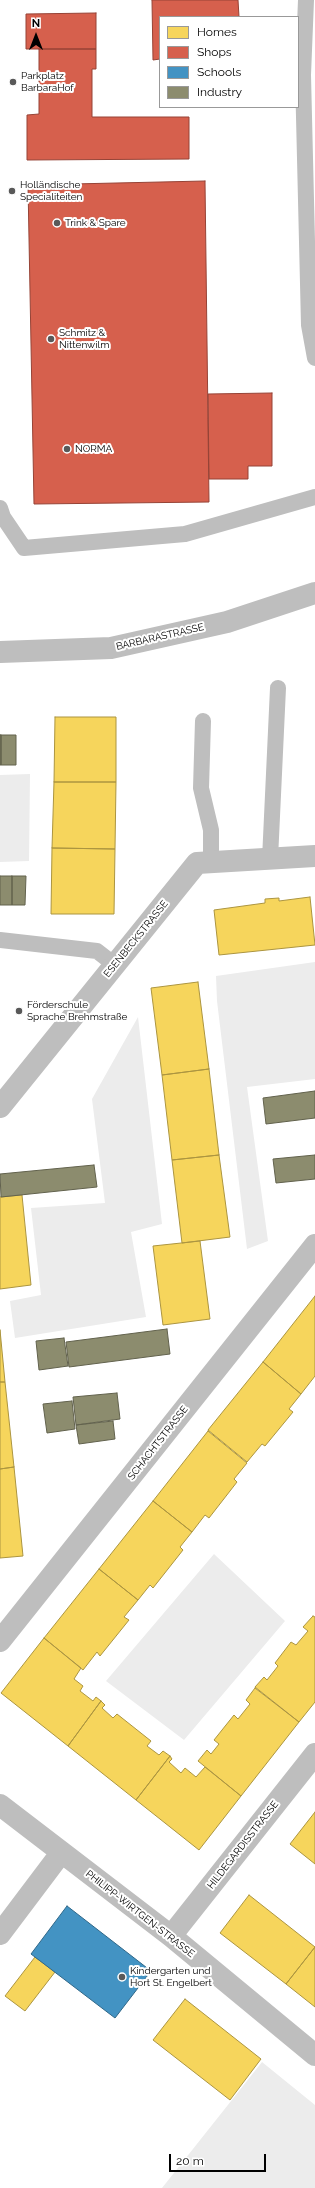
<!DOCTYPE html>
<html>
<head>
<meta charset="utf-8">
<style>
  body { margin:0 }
  #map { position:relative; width:315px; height:2188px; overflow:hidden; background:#fff; font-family:Raleway,sans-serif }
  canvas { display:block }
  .legend { position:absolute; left:159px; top:16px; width:140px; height:92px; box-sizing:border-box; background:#fff; border:1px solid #999; margin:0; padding:5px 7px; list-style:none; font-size:12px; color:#000 }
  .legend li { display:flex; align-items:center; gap:8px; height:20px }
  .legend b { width:20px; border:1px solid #999 }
  .north { position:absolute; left:16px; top:16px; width:40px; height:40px; -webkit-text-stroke:3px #fff; paint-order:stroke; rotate:0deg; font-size:11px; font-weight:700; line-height:16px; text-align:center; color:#000 }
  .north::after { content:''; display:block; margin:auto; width:14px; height:18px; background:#000; clip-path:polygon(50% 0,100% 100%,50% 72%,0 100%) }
  .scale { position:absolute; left:169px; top:2154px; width:97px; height:18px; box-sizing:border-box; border:2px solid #000; border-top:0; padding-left:5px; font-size:12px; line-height:14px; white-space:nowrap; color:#000; -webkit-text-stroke:3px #fff; paint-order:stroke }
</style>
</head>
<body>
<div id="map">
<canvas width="315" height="2188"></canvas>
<ul class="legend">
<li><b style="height:11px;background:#f6d55c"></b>Homes</li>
<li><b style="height:11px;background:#d6604d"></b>Shops</li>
<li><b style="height:11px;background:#4393c3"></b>Schools</li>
<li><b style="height:11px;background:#8c8c6e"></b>Industry</li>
</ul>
<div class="north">N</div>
<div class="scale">20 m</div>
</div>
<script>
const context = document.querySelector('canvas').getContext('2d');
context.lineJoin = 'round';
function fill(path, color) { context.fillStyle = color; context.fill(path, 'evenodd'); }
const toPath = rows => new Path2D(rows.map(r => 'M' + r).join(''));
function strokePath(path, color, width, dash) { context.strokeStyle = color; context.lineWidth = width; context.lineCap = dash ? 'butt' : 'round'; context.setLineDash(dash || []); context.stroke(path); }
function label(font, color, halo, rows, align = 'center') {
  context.font = font + ' Raleway,sans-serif'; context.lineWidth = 4; context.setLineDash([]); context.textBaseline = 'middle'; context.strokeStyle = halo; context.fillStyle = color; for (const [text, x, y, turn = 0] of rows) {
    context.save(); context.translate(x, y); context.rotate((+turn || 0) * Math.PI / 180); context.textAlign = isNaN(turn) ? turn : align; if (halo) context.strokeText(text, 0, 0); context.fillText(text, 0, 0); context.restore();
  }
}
fill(toPath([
  [30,774,29,861,0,862,0,775],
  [315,962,315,1079,247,1087,268,1241,247,1249,217,1001,216,976],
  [138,1017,162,1224,131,1232,146,1317,15,1338,10,1301,41,1295,31,1208,105,1203,92,1099],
  [214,1554,285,1621,184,1740,106,1681],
  [262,2062,315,2105,315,2188,162,2188]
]), '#ececec');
const homes = toPath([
  [55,717,116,717,116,782,54,782,55,717],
  [54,782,116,782,115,849,52,848,54,782],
  [52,848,115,849,114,914,51,914,52,848],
  [310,897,315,945,219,955,214,910,265,903,265,899,279,898,279,901,310,897],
  [198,982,209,1069,162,1075,151,988,198,982],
  [209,1069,219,1155,172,1160,162,1075,209,1069],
  [219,1155,230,1237,182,1243,172,1160,219,1155],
  [22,1195,31,1285,0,1289,0,1197,22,1195],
  [200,1241,210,1319,163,1325,153,1246,200,1241],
  [315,1296,315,1376,301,1394,263,1362,315,1296],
  [0,1330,5,1382,0,1382,0,1330],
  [263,1362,301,1394,289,1409,293,1412,265,1446,262,1444,247,1462,208,1430,263,1362],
  [0,1382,5,1382,14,1467,0,1469,0,1382],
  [208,1431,247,1463,234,1479,237,1482,209,1518,205,1515,192,1532,153,1501,208,1431],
  [14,1467,23,1556,0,1558,0,1469,14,1467],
  [153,1501,192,1532,180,1547,183,1550,153,1588,150,1585,138,1600,99,1569,153,1501],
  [99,1569,138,1600,124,1617,129,1620,100,1656,97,1652,83,1670,44,1638,99,1569],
  [313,1616,315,1617,315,1702,299,1722,255,1687,264,1677,267,1680,278,1666,275,1663,291,1642,296,1645,308,1631,303,1627,313,1616],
  [44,1638,81,1668,74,1679,83,1686,80,1691,93,1701,96,1697,101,1701,68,1746,1,1693,44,1638],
  [255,1688,299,1722,241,1796,198,1761,207,1750,211,1754,219,1744,214,1740,234,1715,238,1719,250,1704,246,1700,255,1688],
  [101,1701,105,1705,102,1708,113,1718,117,1714,151,1741,147,1746,159,1755,163,1751,170,1756,136,1800,68,1746,101,1701],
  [170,1756,172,1759,169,1762,181,1773,185,1768,196,1777,205,1767,241,1796,199,1850,136,1800,170,1756],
  [315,1812,315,1864,290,1844,315,1812],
  [249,1895,315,1947,286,1984,220,1933,249,1895],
  [315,1947,315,2007,286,1984,315,1947],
  [35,1957,55,1972,25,2011,5,1996,35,1957],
  [185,1999,261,2059,230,2100,153,2040,185,1999]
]);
fill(homes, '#f6d55c');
strokePath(homes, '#ac9540', 1);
const shops = toPath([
  [152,0,238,0,239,17,160,17,160,59,153,60,152,0],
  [96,13,96,49,26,49,26,14,96,13],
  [39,49,96,49,96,69,92,69,92,117,189,117,189,159,27,160,27,115,39,114,39,49],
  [205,181,209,502,34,504,28,185,205,181],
  [272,393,272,466,248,466,248,479,209,479,208,394,272,393]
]);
fill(shops, '#d6604d');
strokePath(shops, '#964336', 1);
const schools = toPath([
  [67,1906,151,1971,115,2018,31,1954,67,1906]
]);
fill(schools, '#4393c3');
strokePath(schools, '#2f6788', 1);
const industry = toPath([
  [0,735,1,735,1,765,0,765,0,735],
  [1,735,16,735,16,765,1,765,1,735],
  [0,876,12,876,12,905,0,905,0,876],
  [12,876,26,876,25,905,12,905,12,876],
  [315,1091,315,1118,266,1124,263,1098,315,1091],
  [315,1155,315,1179,276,1183,273,1159,315,1155],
  [94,1165,97,1187,1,1197,0,1174,94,1165],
  [167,1329,170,1354,69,1367,66,1342,167,1329],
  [64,1338,68,1366,39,1370,36,1341,64,1338],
  [117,1393,120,1419,76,1425,73,1397,117,1393],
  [72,1401,75,1429,47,1433,43,1404,72,1401],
  [113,1421,115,1439,79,1444,76,1425,113,1421]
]);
fill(industry, '#8c8c6e');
strokePath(industry, '#62624d', 1);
strokePath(toPath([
  [306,0,303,75,309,325,315,358],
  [0,508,3,517,24,548,185,534,315,497],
  [203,721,201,788,211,830,211,863],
  [270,859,278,688],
  [0,940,97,951,115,965]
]), '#bebebe', 16);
strokePath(toPath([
  [0,652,111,648,227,622,315,593],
  [0,1107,197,863,315,856],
  [0,1641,315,1245],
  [0,1805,171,1936,315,2055],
  [0,1934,61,1853],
  [171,1936,315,1754]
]), '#bebebe', 22);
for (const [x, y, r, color] of [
  [13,82,4,"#595959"],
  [12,191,4,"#595959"],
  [57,223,4,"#595959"],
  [51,339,4,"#595959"],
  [67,449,4,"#595959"],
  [19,1011,4,"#595959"],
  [122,1977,4,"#595959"]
]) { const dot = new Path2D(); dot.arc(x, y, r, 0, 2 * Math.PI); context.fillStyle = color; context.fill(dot); strokePath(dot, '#fff', 1.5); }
label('10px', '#000', '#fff', [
  ["Parkplatz",21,76],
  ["BarbaraHof",21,88],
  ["Holländische",20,185],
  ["Specialiteiten",20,197],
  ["Trink & Spare",65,223],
  ["Schmitz &",59,333],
  ["Nittenwilm",59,345],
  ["NORMA",75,449],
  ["Förderschule",27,1005],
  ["Sprache Brehmstraße",27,1017],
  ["Kindergarten und",130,1971],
  ["Hort St. Engelbert",130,1983]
], 'left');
label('10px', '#000', '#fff', [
  ["BARBARASTRASSE",160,637,-13],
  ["ESENBECKSTRASSE",136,939,-51],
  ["SCHACHTSTRASSE",158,1443,-52],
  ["HILDEGARDISSTRASSE",243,1845,-52],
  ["PHILIPP-WIRTGEN-STRASSE",140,1914,38]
]);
</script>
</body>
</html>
